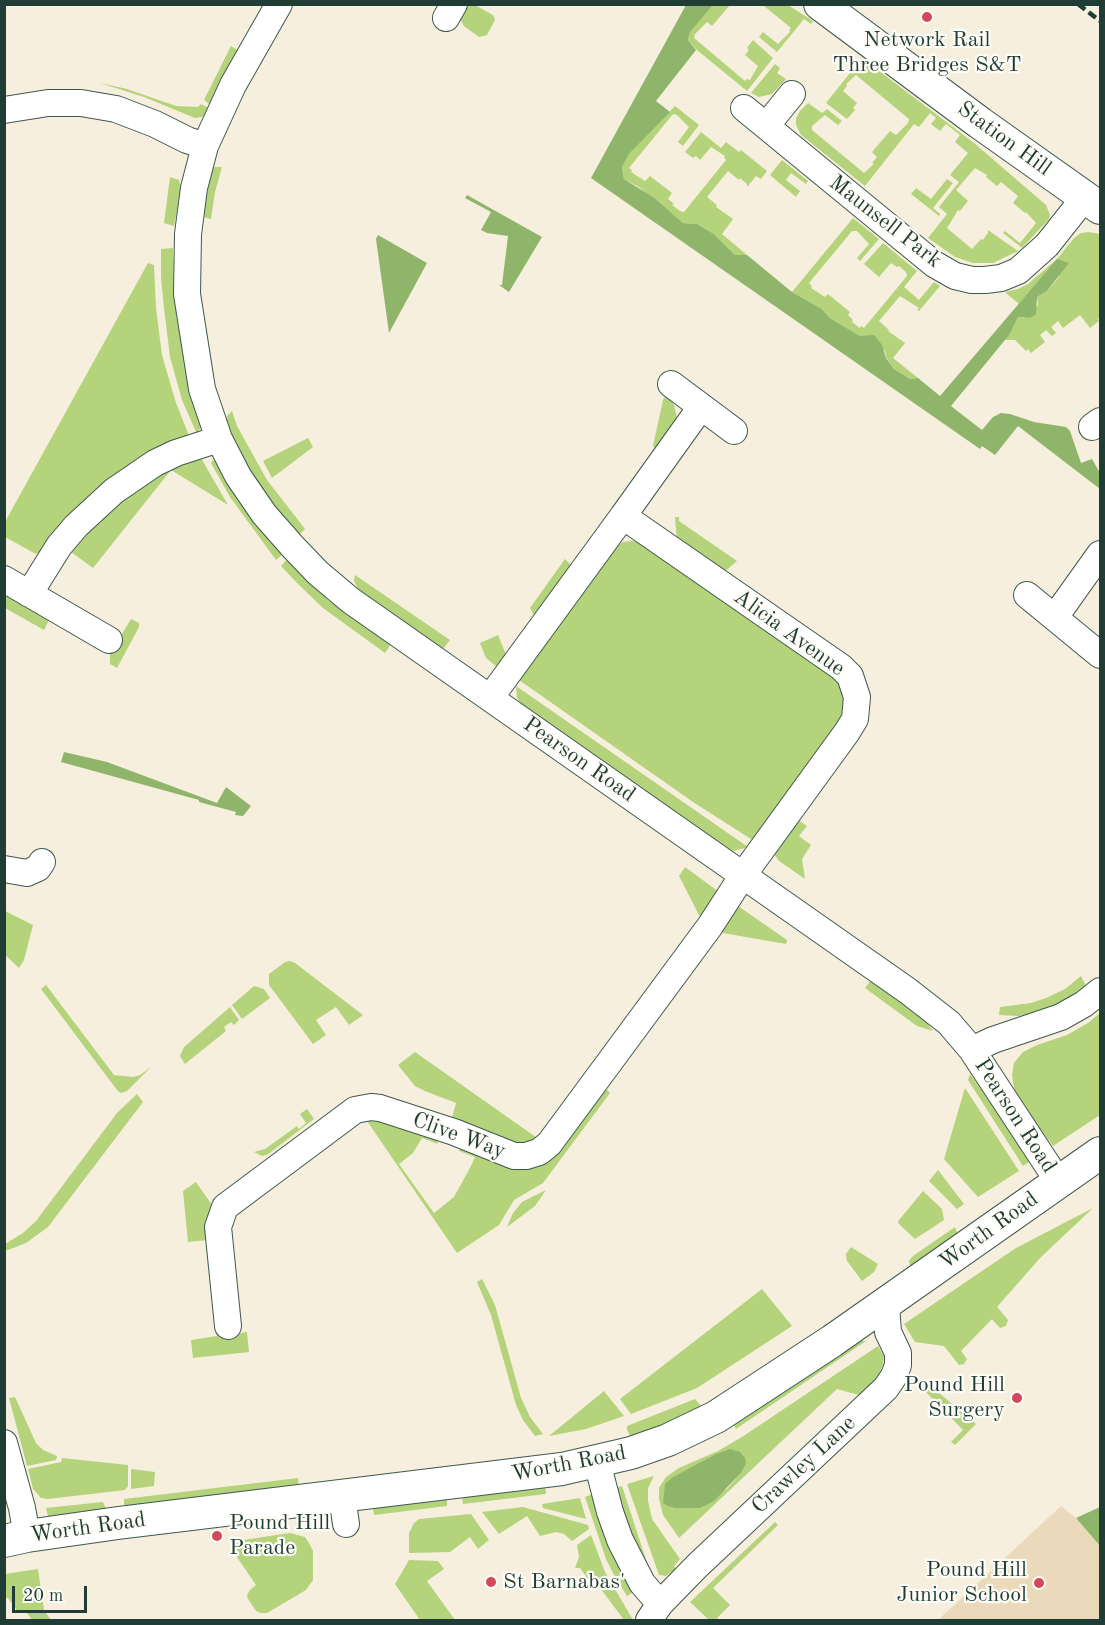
<!DOCTYPE html>
<html>
<head>
<meta charset="utf-8">
<style>
  body { margin:0 }
  #map { position:relative; width:1105px; height:1625px; overflow:hidden; background:#f6efdd; font-family:"Old Standard TT",serif }
  canvas { display:block }
  .frame { position:absolute; inset:0; border:6px solid #1f3d34; pointer-events:none }
  .scale { position:absolute; left:12px; top:1586px; width:75px; height:27px; box-sizing:border-box; border:3px solid #1f3d34; border-top:0; padding-left:8px; font-size:18px; line-height:21px; white-space:nowrap; color:#1f3d34; -webkit-text-stroke:4px #fdfcf7; paint-order:stroke }
</style>
</head>
<body>
<div id="map">
<canvas width="1105" height="1625"></canvas>
<div class="frame"></div>
<div class="scale">20 m</div>
</div>
<script>
const context = document.querySelector('canvas').getContext('2d');
context.lineJoin = 'round';
function fill(path, color) { context.fillStyle = color; context.fill(path, 'evenodd'); }
const toPath = rows => new Path2D(rows.map(r => 'M' + r).join(''));
function strokePath(path, color, width, dash) { context.strokeStyle = color; context.lineWidth = width; context.lineCap = dash ? 'butt' : 'round'; context.setLineDash(dash || []); context.stroke(path); }
function label(font, color, halo, rows, align = 'center') {
  context.font = font + ' "Old Standard TT",serif'; context.lineWidth = 4.5; context.setLineDash([]); context.textBaseline = 'middle'; context.strokeStyle = halo; context.fillStyle = color; for (const [text, x, y, turn = 0] of rows) {
    context.save(); context.translate(x, y); context.rotate((+turn || 0) * Math.PI / 180); context.textAlign = isNaN(turn) ? turn : align; if (halo) context.strokeText(text, 0, 0); context.fillText(text, 0, 0); context.restore();
  }
}
fill(toPath([
  [1061,1506,1076,1518,1100,1546,1100,1620,938,1620]
]), '#ead9ba');
fill(toPath([
  [473,4,493,15,495,20,487,35,479,37,464,26,460,19,469,5],
  [713,5,730,5,712,26,707,22,694,35,695,36,694,38,745,81,747,79,750,80,758,66,745,55,749,50,747,48,753,40,773,58,747,91,697,50,688,40,690,32,696,24],
  [763,5,788,5,813,21,811,24,804,19,777,52,759,37,763,32,778,44,790,32,789,30,791,28],
  [231,46,242,53,213,107,204,100],
  [862,58,974,143,1046,205,1050,215,1049,219,1022,248,1003,233,1005,231,1020,243,1036,223,1026,212,1025,213,1013,203,1018,196,1001,182,997,186,986,177,987,175,975,168,956,190,968,201,960,211,958,210,947,228,972,249,981,239,983,240,988,233,988,230,1018,251,993,263,973,263,955,257,928,238,947,214,939,207,959,182,950,175,968,153,955,142,960,135,946,124,940,131,931,124,936,118,930,113,919,127,914,124,865,186,801,135,796,125,796,118,800,111,808,103,822,113,827,109,842,121,838,125,825,115,812,126,812,130,864,173,874,164,872,163,877,157,872,152,890,131,896,135,908,123,909,119,856,75,846,84,847,86,843,91,857,103,853,108,855,110,847,119,826,103],
  [775,64,780,68,777,73,786,79,772,94,759,97,751,93],
  [100,83,127,89,176,106,198,107,201,104,212,110,202,117,195,118,144,97],
  [675,106,699,125,683,146,678,142,689,127,677,115,673,114,629,168,632,170,631,172,645,181,650,176,672,193,668,199,674,204,672,205,680,211,684,212,726,160,724,157,725,156,711,147,700,160,696,156,693,158,685,152,701,132,721,148,726,142,739,152,741,150,767,171,761,179,756,176,747,187,747,184,740,178,739,180,728,171,707,197,717,205,716,207,733,219,722,234,747,255,735,255,714,234,697,224,683,223,639,187,624,179,622,167,629,154],
  [782,160,808,181,806,184,791,173,786,180,800,191,796,197,770,175],
  [213,167,222,167,215,192,211,219,203,217,205,202],
  [170,177,179,180,181,190,174,226,164,223],
  [947,179,953,183,933,208,940,214,939,216,911,194,916,188,931,199],
  [853,218,879,239,860,261,857,258,869,244,857,231,852,231,809,283,812,286,811,288,825,297,828,294,850,312,848,315,853,320,852,322,860,328,861,326,864,328,907,276,906,272,899,266,897,267,891,263,879,277,864,264,883,243,917,271,904,287,919,300,934,282,940,286,919,311,917,310,919,308,900,296,879,321,889,330,888,331,905,343,893,358,918,378,910,379,894,369,886,357,885,351,830,318,822,309,792,292],
  [1089,232,1100,234,1100,317,1098,319,1099,321,1090,328,1080,315,1063,328,1058,321,1051,327,1056,333,1052,336,1046,330,1040,335,1045,342,1031,353,1028,349,1026,351,1015,340,1005,340,1018,317,1029,318,1038,305,1037,297,1047,291,1059,277,1057,260,1019,304,1005,292,1018,289,1028,284,1057,259,1074,238,1081,233],
  [173,248,174,290,177,320,186,369,196,398,202,425,197,434,182,400,170,357,164,308,161,277,161,249],
  [148,263,154,265,156,308,162,355,175,400,189,436,43,551,38,554,34,553,5,537,5,522],
  [666,395,674,405,677,418,675,425,658,450,653,446,663,400],
  [232,411,237,426,267,480,305,529,296,538,257,485,243,458,226,423,227,416],
  [308,438,313,447,272,478,263,461],
  [201,458,228,505,171,470,93,568,71,552,94,523,153,478,188,461],
  [213,460,220,464,284,553,276,560,230,497,211,463],
  [675,517,679,517,679,521,737,561,723,573,677,541],
  [633,541,645,544,836,675,846,698,845,713,840,726,754,841,693,802,519,680,615,548,623,542],
  [288,558,329,601,391,644,385,653,323,608,297,583,281,566],
  [565,559,573,567,536,619,530,608],
  [355,575,450,640,443,649,360,592,354,581],
  [5,594,49,620,44,630,5,608],
  [131,619,139,623,139,627,117,668,110,664,110,654],
  [498,635,507,657,497,667,486,658,480,643],
  [516,686,748,847,734,851,725,848,522,705,517,698],
  [798,820,807,826,799,836,811,845,802,859,805,879,779,861,774,854],
  [685,867,719,892,704,918,699,915,679,876],
  [738,906,787,940,786,944,723,933,719,930,733,909],
  [5,911,33,925,24,960,19,968,5,955],
  [290,961,295,963,363,1015,349,1025,336,1007,316,1020,326,1035,313,1044,269,985,269,974,285,962],
  [1081,976,1086,986,1052,1008,1037,1013,1018,1016,999,1015,1000,1007,1031,1003,1046,998,1065,989],
  [871,980,924,1019,933,1031,917,1026,865,988],
  [46,985,114,1075,133,1077,140,1075,152,1066,127,1091,121,1093,118,1091,108,1078,41,989],
  [254,986,264,989,270,998,242,1019,232,1005],
  [230,1007,239,1020,234,1025,231,1022,224,1027,226,1031,185,1064,180,1056,184,1047],
  [1100,1013,1100,1115,1053,1146,1021,1105,1014,1088,1012,1075,1014,1063,1023,1052,1037,1045,1067,1035,1088,1023],
  [415,1052,540,1140,517,1145,451,1121,456,1103,425,1091,415,1086,398,1065],
  [970,1074,1026,1152,1029,1162,1023,1166,968,1080],
  [965,1088,1019,1171,978,1197,944,1159],
  [606,1089,610,1093,543,1183,514,1200,499,1225,457,1253,365,1118,370,1117,436,1137,438,1144,422,1138,413,1153,399,1164,434,1213,454,1197,471,1166,475,1157,459,1151,460,1148,516,1166,602,1091],
  [137,1094,143,1102,48,1227,26,1243,5,1251,5,1244,23,1233,36,1221,117,1113],
  [307,1109,314,1119,267,1155,262,1156,254,1152,265,1149,297,1126,299,1129,306,1123,300,1114],
  [938,1170,964,1204,957,1209,929,1181],
  [196,1182,212,1205,213,1212,207,1240,188,1242,183,1191],
  [546,1190,535,1206,507,1227,513,1213,522,1202],
  [923,1191,942,1209,944,1220,915,1239,898,1223,899,1220],
  [1093,1208,1040,1258,997,1307,1008,1320,1006,1326,1000,1328,992,1319,961,1351,967,1359,964,1364,959,1365,944,1346,915,1342,904,1324,1016,1248],
  [955,1227,958,1235,913,1268,910,1266,909,1261,913,1256],
  [851,1247,878,1264,874,1272,862,1281,847,1261,846,1254],
  [482,1279,495,1305,521,1398,530,1417,543,1434,535,1436,523,1420,516,1405,491,1315,477,1282],
  [762,1289,792,1326,697,1388,631,1414,620,1399],
  [240,1328,240,1333,247,1332,249,1352,193,1358,191,1340,217,1336,216,1331],
  [853,1341,866,1341,736,1429,732,1422],
  [878,1346,884,1356,883,1364,879,1375,866,1397,837,1389,679,1538,663,1515,659,1499,659,1488,666,1477,679,1468,718,1451,742,1437],
  [717,1454,746,1464,741,1473,727,1489,691,1508,675,1508,673,1477],
  [926,1382,976,1424,955,1445,951,1442,963,1430,921,1387],
  [604,1391,624,1416,586,1429,549,1436],
  [15,1397,36,1443,43,1450,57,1456,56,1460,27,1466,9,1398],
  [695,1399,702,1407,673,1421,631,1437,627,1430,627,1426],
  [62,1458,128,1465,128,1486,125,1490,48,1499,41,1498,33,1489,28,1469,61,1462],
  [131,1469,155,1472,154,1486,131,1489],
  [654,1476,648,1488,648,1501,652,1519,680,1559,674,1566,676,1569,666,1576,659,1575,627,1484],
  [298,1478,299,1488,124,1508,124,1499],
  [545,1484,546,1494,463,1504,462,1494],
  [622,1486,649,1569,644,1569,632,1544,616,1488],
  [593,1494,635,1591,627,1596,615,1577,606,1559,585,1497],
  [447,1497,447,1506,374,1515,373,1508],
  [580,1498,586,1519,543,1508,542,1504],
  [103,1502,107,1511,53,1518,48,1516,46,1508],
  [523,1507,588,1525,589,1529,572,1541,564,1534,556,1532,540,1536,527,1516,499,1534,482,1512],
  [471,1514,489,1540,478,1549,470,1537,450,1552,409,1553,409,1533,414,1523,419,1519],
  [775,1522,778,1525,713,1588,730,1605,717,1618,719,1620,709,1620,690,1602],
  [290,1533,305,1537,309,1543,313,1551,313,1580,306,1590,267,1613,261,1613,256,1611,248,1599,247,1595,250,1590,256,1585,230,1547,243,1540],
  [591,1535,605,1572,633,1620,624,1620,592,1577,588,1579,580,1568,575,1568,579,1557,577,1545],
  [409,1560,438,1561,444,1569,427,1581,455,1620,420,1620,395,1584],
  [38,1569,44,1610,51,1620,32,1620,25,1610,19,1613,8,1598,5,1598,5,1574]
]), '#b4d37b');
fill(toPath([
  [686,5,713,5,690,32,688,40,696,50,656,101,670,112,629,154,622,167,624,179,653,197,683,223,697,224,714,234,735,255,747,255,792,292,822,309,830,318,860,336,874,335,882,345,886,358,894,369,910,379,918,378,940,396,1057,259,1069,263,1047,291,1037,297,1036,314,1030,318,1018,317,1009,335,951,406,982,430,993,417,1001,413,1010,414,1034,422,1066,427,1070,431,1081,463,1092,459,1100,473,1100,489,1018,426,995,455,982,446,980,449,591,178],
  [467,195,542,237,509,292,499,285,502,285,508,236,487,233,481,230,491,212,465,198],
  [378,235,427,263,389,333,376,239],
  [64,752,107,762,217,803,226,787,251,806,243,816,235,815,236,812,199,802,199,800,61,762],
  [730,1449,740,1452,745,1458,746,1464,741,1473,714,1501,700,1508,675,1508,668,1506,663,1503,665,1484,673,1477,716,1454],
  [1100,1507,1100,1546,1076,1518]
]), '#8fb56b');
const minor = toPath([
  [279,4,233,85,205,146,194,188,188,234,187,294,202,389,219,439,238,476,264,514,293,547,318,573,350,600,908,991,949,1023,972,1050,1058,1181],
  [446,18,454,4],
  [744,108,934,264,955,276,972,280,985,280,1001,278,1018,271,1047,245,1085,197],
  [4,110,48,103,81,103,116,109,155,124,187,140,205,146],
  [766,126,792,94],
  [671,384,734,431],
  [1092,427,1100,421],
  [623,516,701,407],
  [4,579,109,640],
  [29,594,59,546,76,526,114,491,155,463,176,453,219,439],
  [1027,595,1100,655],
  [1055,617,1100,554],
  [4,869,27,873,38,868,42,862],
  [972,1050,993,1040,1061,1017,1084,1004,1100,991],
  [228,1326,218,1227,225,1207,355,1110,371,1107,380,1108,454,1132,514,1156,526,1156,539,1152,549,1144,710,926,743,875,847,732,855,719,857,697,850,676,841,667,623,516,490,698],
  [4,1443,22,1508,27,1536],
  [597,1462,610,1512,620,1540,642,1583,660,1604],
  [342,1496,346,1524],
  [649,1620,660,1604,697,1566,886,1388,894,1376,898,1365,898,1353,888,1332,886,1305]
]);
const tertiary = toPath([
  [820,4,980,123,1100,208],
  [4,1541,27,1536,118,1523,562,1469,631,1453,668,1440,716,1417,832,1341,1100,1153]
]);
strokePath(minor, '#3f584d', 28);
strokePath(tertiary, '#3f584d', 34);
strokePath(minor, '#fff', 26);
strokePath(tertiary, '#fff', 32);
strokePath(toPath([
  [1078,4,1100,21]
]), '#1f3d34', 4.5, [9, 4.5]);
for (const [x, y, r, color] of [
  [927,17,6,"#d1495b"],
  [1017,1398,6,"#d1495b"],
  [217,1536,6,"#d1495b"],
  [491,1582,6,"#d1495b"],
  [1039,1583,6,"#d1495b"]
]) { const dot = new Path2D(); dot.arc(x, y, r, 0, 2 * Math.PI); context.fillStyle = color; context.fill(dot); strokePath(dot, '#fdfcf7', 2); }
label('22px', '#1f3d34', '#fdfcf7', [
  ["Network Rail",927,40,"center"],
  ["Three Bridges S&T",927,65,"center"],
  ["Pound Hill",1005,1385],
  ["Surgery",1005,1410],
  ["Pound Hill",229,1523,"left"],
  ["Parade",229,1548,"left"],
  ["Pound Hill",1027,1570],
  ["Junior School",1027,1595],
  ["St Barnabas'",503,1582,"left"]
], 'right');
label('22px', '#1f3d34', '#fdfcf7', [
  ["Station Hill",1004,139,36],
  ["Maunsell Park",885,222,38],
  ["Alicia Avenue",789,633,36],
  ["Pearson Road",579,760,35],
  ["Pearson Road",1015,1116,57],
  ["Clive Way",459,1136,20],
  ["Worth Road",989,1231,-36],
  ["Worth Road",569,1464,-11],
  ["Crawley Lane",804,1465,-43],
  ["Worth Road",88,1528,-8]
]);
</script>
</body>
</html>
